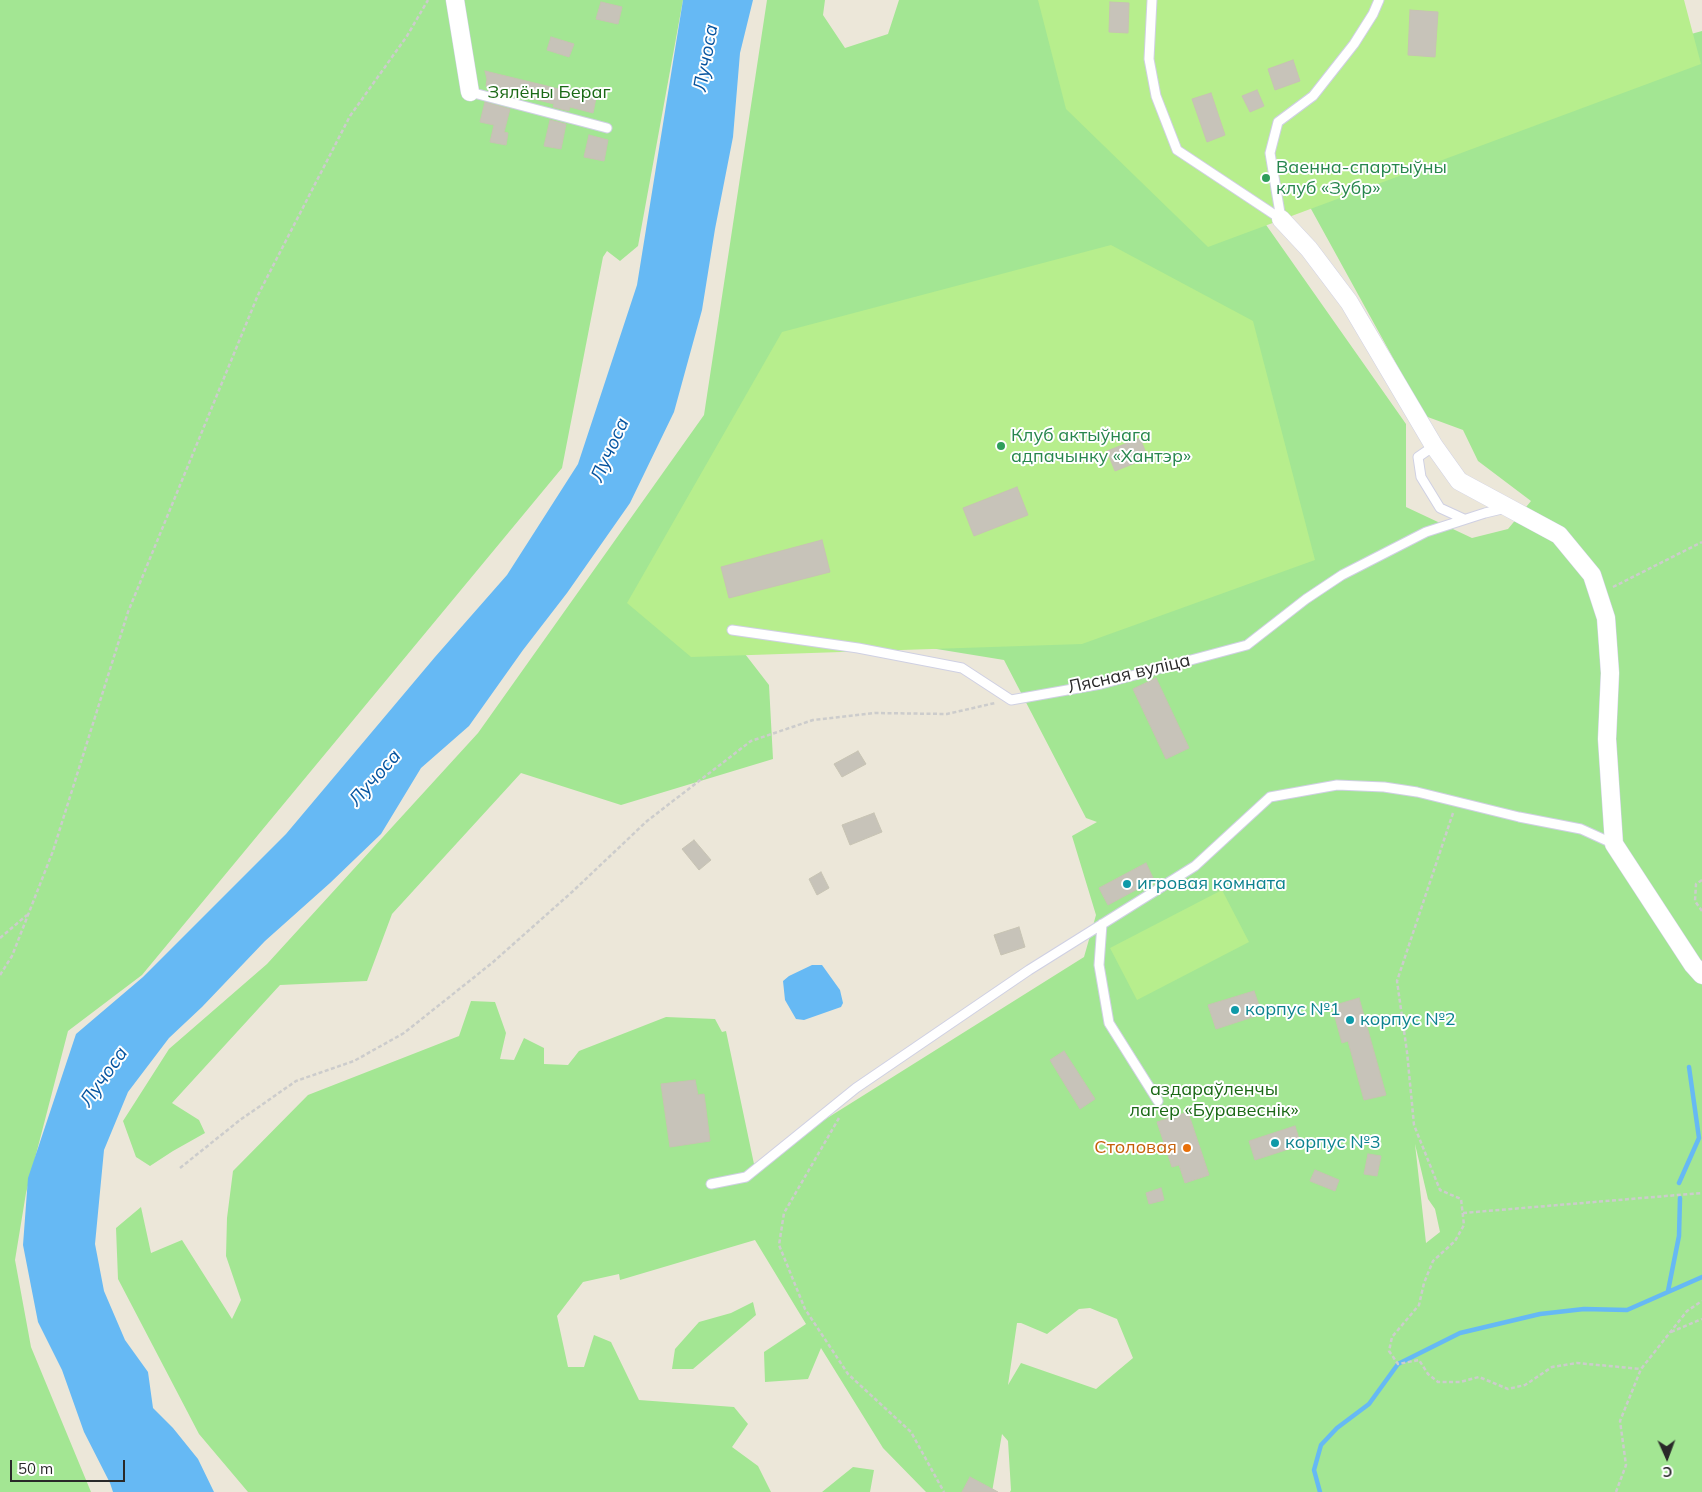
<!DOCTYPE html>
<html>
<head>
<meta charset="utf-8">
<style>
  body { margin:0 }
  #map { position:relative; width:1702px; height:1492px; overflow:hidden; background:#ece7d9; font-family:Mulish,sans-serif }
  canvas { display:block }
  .north { position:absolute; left:1642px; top:1432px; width:50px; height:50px; -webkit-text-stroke:4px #fff; paint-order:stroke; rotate:178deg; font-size:14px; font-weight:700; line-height:20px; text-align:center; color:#292929 }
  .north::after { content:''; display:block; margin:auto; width:18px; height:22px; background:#292929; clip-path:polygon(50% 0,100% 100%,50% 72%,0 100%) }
  .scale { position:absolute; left:10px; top:1460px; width:115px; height:22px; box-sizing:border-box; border:2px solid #292929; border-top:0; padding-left:6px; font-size:15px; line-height:18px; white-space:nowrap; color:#292929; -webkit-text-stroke:4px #fff; paint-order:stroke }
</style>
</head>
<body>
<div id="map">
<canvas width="1702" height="1492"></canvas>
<div class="north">С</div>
<div class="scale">50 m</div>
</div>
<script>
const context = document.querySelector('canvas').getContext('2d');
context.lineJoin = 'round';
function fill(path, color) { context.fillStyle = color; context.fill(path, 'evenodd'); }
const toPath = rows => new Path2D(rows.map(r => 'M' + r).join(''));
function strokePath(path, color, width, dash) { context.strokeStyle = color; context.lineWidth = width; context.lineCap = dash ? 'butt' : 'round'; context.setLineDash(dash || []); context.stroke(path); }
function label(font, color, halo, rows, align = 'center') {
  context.font = font + ' Mulish,sans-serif'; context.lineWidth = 4; context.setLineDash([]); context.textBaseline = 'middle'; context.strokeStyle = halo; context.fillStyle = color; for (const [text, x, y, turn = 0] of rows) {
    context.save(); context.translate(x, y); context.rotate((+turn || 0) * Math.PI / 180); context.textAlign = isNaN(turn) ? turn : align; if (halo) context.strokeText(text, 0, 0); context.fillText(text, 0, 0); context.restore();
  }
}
fill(toPath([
  [0,0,683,0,638,246,620,261,607,251,603,257,562,468,142,975,68,1031,26,1193,15,1260,31,1347,91,1492,0,1492],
  [767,0,825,0,823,15,845,48,888,34,899,0,1044,0,1257,212,1406,424,1406,507,1472,538,1508,529,1531,501,1478,461,1463,430,1425,416,1305,198,1529,79,1702,31,1702,1492,1010,1492,1011,1490,1008,1441,1002,1434,992,1492,926,1492,883,1448,821,1348,808,1379,765,1382,764,1352,806,1324,755,1240,620,1280,619,1274,583,1282,557,1316,568,1367,584,1367,594,1335,611,1342,639,1400,734,1407,748,1424,732,1447,758,1466,771,1492,248,1492,199,1434,118,1279,116,1228,141,1207,151,1253,182,1240,232,1319,241,1300,226,1256,227,1218,233,1171,308,1095,459,1036,471,1001,495,1002,506,1033,500,1059,514,1060,524,1038,544,1048,544,1064,568,1065,579,1051,666,1017,715,1019,722,1032,726,1031,754,1164,1084,957,1096,915,1072,836,1097,822,1086,818,1004,660,906,644,718,619,769,685,773,759,621,805,521,773,392,914,367,981,280,985,172,1103,199,1120,205,1133,173,1151,150,1166,136,1157,123,1121,169,1049,267,964,478,733,704,415],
  [1415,1144,1428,1199,1435,1209,1440,1232,1426,1243],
  [1090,1308,1117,1319,1133,1358,1096,1389,1021,1363,1008,1385,1017,1323,1021,1323,1047,1334,1079,1309],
  [753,1302,756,1315,693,1369,672,1369,675,1349,699,1322,731,1313],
  [853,1467,874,1470,870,1492,822,1492]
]), '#a3e693');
fill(toPath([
  [1038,0,1684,0,1701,64,1208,247,1066,109],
  [1111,245,1253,321,1315,560,1082,644,691,657,627,603,782,332],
  [1222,890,1249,942,1137,1000,1110,948]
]), '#b7ee8d');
fill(toPath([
  [683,0,753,0,740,53,733,137,715,229,702,310,674,412,630,503,567,593,523,650,469,726,421,768,381,834,330,883,265,941,202,1007,169,1038,128,1092,104,1150,95,1244,104,1291,125,1340,148,1372,153,1408,173,1428,198,1459,214,1492,113,1492,110,1483,84,1432,62,1370,38,1322,23,1245,28,1178,76,1034,143,977,286,834,435,657,507,575,578,464,637,285],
  [812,965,822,965,840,990,843,1003,841,1007,804,1020,796,1019,785,1000,783,981,789,976]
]), '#66b9f4');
strokePath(toPath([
  [1679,1183,1699,1138,1689,1067],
  [1668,1291,1679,1236,1680,1198],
  [1320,1492,1314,1470,1321,1445,1337,1428,1369,1404,1398,1364,1460,1333,1540,1314,1584,1309,1627,1310,1702,1277]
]), '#66b9f4', 4.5);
const building = toPath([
  [601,2,622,7,618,24,596,19,601,2],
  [1110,2,1129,3,1128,33,1109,32,1110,2],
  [1410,10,1438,12,1435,57,1408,55,1410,10],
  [551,37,574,44,569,57,547,50,551,37],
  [1293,60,1300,81,1275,90,1268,69,1293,60],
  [485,71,596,98,593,113,570,107,569,111,553,107,554,104,514,94,513,97,488,90,489,87,486,86,487,79,485,71],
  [1257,90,1264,106,1250,112,1242,96,1257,90],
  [1211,93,1225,135,1207,142,1192,99,1211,93],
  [485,102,510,109,504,132,508,133,506,145,490,142,494,125,480,122,485,102],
  [550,120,566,124,561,149,544,146,550,120],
  [589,135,608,140,604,161,584,157,589,135],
  [1140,438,1148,458,1115,471,1107,451,1140,438],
  [1017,487,1028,515,974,536,963,508,1017,487],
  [822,540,830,572,729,598,721,567,822,540],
  [1156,678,1189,748,1166,759,1133,689,1156,678],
  [858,751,866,764,842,777,834,764,858,751],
  [874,813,882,832,850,845,842,825,874,813],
  [694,840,711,860,699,870,682,849,694,840],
  [1146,863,1154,880,1108,905,1099,888,1146,863],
  [821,872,829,888,817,895,809,879,821,872],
  [1019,927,1025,947,1001,955,994,935,1019,927],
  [1254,991,1262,1014,1216,1029,1208,1005,1254,991],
  [1359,998,1386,1095,1364,1100,1348,1041,1342,1043,1332,1006,1359,998],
  [1064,1051,1095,1099,1080,1109,1050,1060,1064,1051],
  [695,1080,698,1095,704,1094,710,1141,670,1147,661,1084,695,1080],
  [1188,1112,1209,1175,1185,1183,1179,1165,1172,1167,1157,1122,1188,1112],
  [1295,1126,1301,1145,1255,1160,1249,1141,1295,1126],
  [1368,1154,1381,1156,1377,1176,1364,1174,1368,1154],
  [1315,1170,1339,1180,1335,1191,1310,1181,1315,1170],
  [1161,1188,1164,1200,1149,1204,1146,1193,1161,1188],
  [970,1477,998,1492,962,1492,970,1477]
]);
fill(building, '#c7c3b9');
strokePath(building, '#c7c3b3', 1);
const service = toPath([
  [1152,0,1149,59,1156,96,1177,150,1281,219],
  [470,92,607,128],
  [1281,219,1270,153,1278,122,1313,96,1354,44,1373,14,1379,0],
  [1434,446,1418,457,1421,477,1440,508,1464,519],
  [732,630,858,648,962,668,1011,700,1101,684,1247,645,1306,599,1342,575,1426,532,1485,513,1506,508],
  [1102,924,1099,965,1109,1023,1158,1101],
  [711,1184,746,1177,856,1088,1029,970,1195,866,1270,797,1337,785,1384,787,1417,792,1519,817,1581,829,1614,844]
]);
const minor = toPath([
  [455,0,470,92],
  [1281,219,1309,249,1349,302,1434,446,1459,481,1559,535,1592,575,1606,618,1610,673,1607,739,1614,844,1693,965,1702,975]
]);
strokePath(service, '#cfd0e3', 11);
strokePath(minor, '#cfd0e3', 19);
strokePath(toPath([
  [1613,587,1702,542],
  [1453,813,1397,981,1407,1052,1414,1125,1440,1190,1461,1199,1464,1225,1455,1241,1433,1261,1424,1283,1419,1305,1392,1337,1389,1351,1398,1364,1419,1360,1428,1374,1438,1382,1460,1382,1479,1377,1508,1389,1525,1385,1552,1367,1577,1363,1641,1369],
  [1702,880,1696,884,1695,901,1702,911],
  [0,938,27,915],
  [0,975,12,956,53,851,128,612,258,295,350,116,407,36,428,0],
  [839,1118,784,1213,779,1245,805,1309,848,1374,911,1432,944,1492],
  [180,1168,240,1120,296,1081,354,1061,404,1033,492,963,572,892,647,821,751,741,813,720,875,713,947,714,995,703],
  [1463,1213,1702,1193],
  [1671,1332,1702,1319],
  [1616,1492,1626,1465,1620,1421,1641,1369,1687,1311,1702,1301]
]), '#ccc', 2.5, [4, 2.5]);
strokePath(service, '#fff', 9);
strokePath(minor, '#fff', 18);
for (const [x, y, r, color] of [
  [1266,178,5,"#2e9e5b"],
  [1001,446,5,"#2e9e5b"],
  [1127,884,5,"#0f9aa8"],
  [1235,1010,5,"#0f9aa8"],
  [1350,1020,5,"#0f9aa8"],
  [1275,1143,5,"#0f9aa8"],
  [1187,1148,5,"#e8710a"]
]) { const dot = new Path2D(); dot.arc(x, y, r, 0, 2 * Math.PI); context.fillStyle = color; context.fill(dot); strokePath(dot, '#fff', 2); }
label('18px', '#1b6916', '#fff', [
  ["Зялёны Бераг",549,93],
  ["аздараўленчы",1214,1090],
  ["лагер «Буравеснік»",1214,1111]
]);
label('18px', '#27864d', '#fff', [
  ["Ваенна-спартыўны",1276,168],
  ["клуб «Зубр»",1276,189],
  ["Клуб актыўнага",1011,436],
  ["адпачынку «Хантэр»",1011,457]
], 'left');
label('18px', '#292929', '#fff', [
  ["Лясная вуліца",1129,674,-13]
]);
label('18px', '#0d838f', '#fff', [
  ["игровая комната",1137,884],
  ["корпус №1",1245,1010],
  ["корпус №2",1360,1020],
  ["корпус №3",1285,1143]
], 'left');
label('18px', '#c56008', '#fff', [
  ["Столовая",1177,1148]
], 'right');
label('italic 19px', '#06549f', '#fff', [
  ["Лучоса",706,58,-80],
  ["Лучоса",610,450,-66],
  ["Лучоса",375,778,-49],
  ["Лучоса",104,1077,-55]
]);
</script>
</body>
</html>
